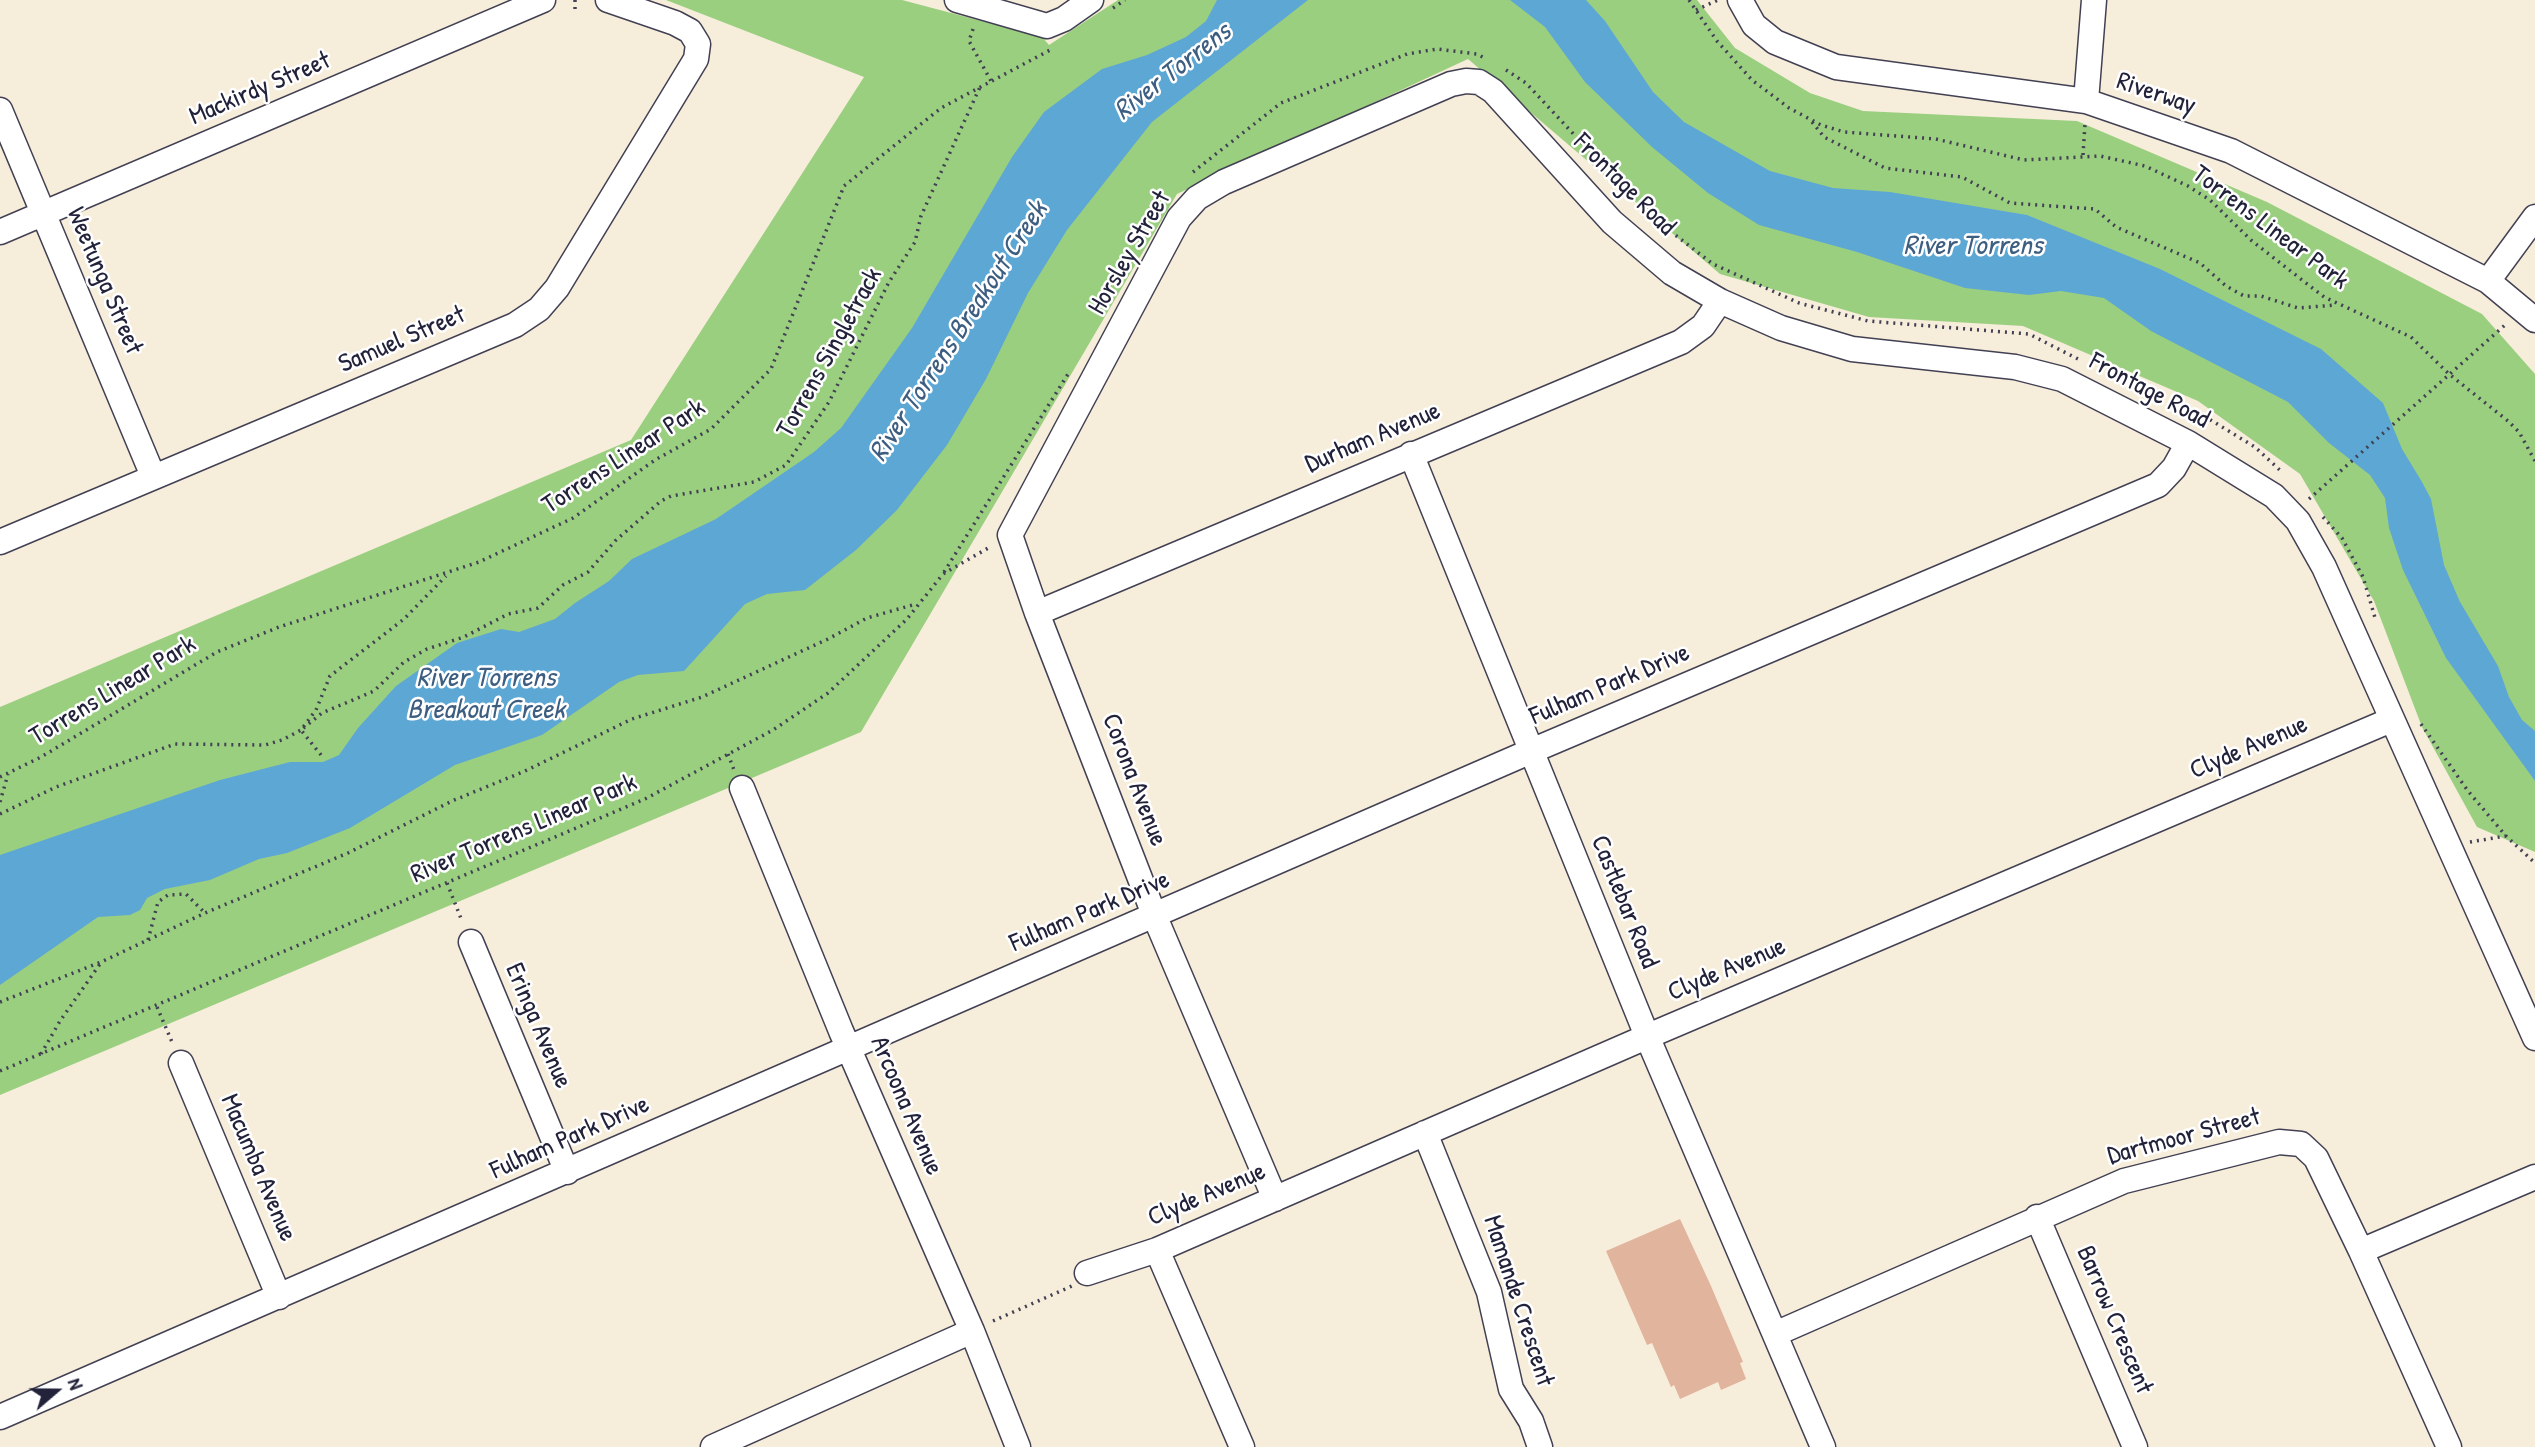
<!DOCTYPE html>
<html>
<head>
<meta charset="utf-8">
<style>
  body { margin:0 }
  #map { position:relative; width:2535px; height:1447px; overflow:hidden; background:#f7eddb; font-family:"Patrick Hand",sans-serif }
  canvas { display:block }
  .north { position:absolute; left:21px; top:1356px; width:70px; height:70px; -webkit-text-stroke:5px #fff; paint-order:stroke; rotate:70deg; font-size:19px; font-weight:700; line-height:28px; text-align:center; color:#22223b }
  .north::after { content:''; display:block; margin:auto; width:24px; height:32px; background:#22223b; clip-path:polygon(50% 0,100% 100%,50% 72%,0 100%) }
</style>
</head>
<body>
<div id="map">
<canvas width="2535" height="1447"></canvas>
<div class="north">N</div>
</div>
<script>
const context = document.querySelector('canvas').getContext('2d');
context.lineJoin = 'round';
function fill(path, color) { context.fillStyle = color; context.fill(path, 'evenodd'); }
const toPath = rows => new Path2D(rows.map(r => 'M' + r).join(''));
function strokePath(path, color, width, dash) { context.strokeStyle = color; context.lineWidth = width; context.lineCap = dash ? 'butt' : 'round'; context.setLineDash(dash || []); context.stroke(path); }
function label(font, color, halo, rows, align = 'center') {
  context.font = font + ' "Patrick Hand",sans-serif'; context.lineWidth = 5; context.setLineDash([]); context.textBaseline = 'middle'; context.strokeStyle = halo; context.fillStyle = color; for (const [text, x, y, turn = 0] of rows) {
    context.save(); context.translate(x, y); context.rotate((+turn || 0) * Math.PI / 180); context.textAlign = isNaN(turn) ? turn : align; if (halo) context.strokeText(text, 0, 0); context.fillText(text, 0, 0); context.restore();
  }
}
fill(toPath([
  [666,0,902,0,1042,37,1049,45,1118,0,1697,0,1735,48,1810,93,1863,111,2077,121,2267,202,2482,314,2535,374,2535,852,2477,827,2422,727,2374,601,2300,474,2198,401,2023,326,1869,317,1720,274,1468,59,1177,194,861,732,0,1095,0,707,631,440,864,77]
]), '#9bcf80');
fill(toPath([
  [1217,0,1308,0,1152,122,1067,230,1028,293,986,379,947,445,897,510,856,550,805,590,767,594,745,604,684,671,638,675,619,682,542,735,455,765,350,828,287,853,259,859,210,880,165,889,147,898,140,910,130,915,98,917,0,985,0,855,220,780,290,762,323,762,339,755,358,728,396,686,457,643,501,629,519,632,555,619,575,603,609,581,632,559,716,519,814,452,841,428,912,328,1012,157,1044,112,1102,69,1147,55,1186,37,1206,21],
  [1510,0,1586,0,1605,21,1653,92,1684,122,1770,171,1833,188,1890,192,2027,215,2160,269,2321,349,2383,403,2402,449,2422,482,2431,499,2444,565,2460,602,2498,666,2509,697,2522,720,2535,731,2535,781,2446,658,2403,570,2389,528,2385,498,2370,475,2329,443,2288,402,2151,331,2104,298,2061,291,2029,295,1965,288,1857,252,1759,225,1708,193,1652,147,1585,82,1545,27]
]), '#5da7d4');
fill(toPath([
  [1680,1219,1711,1286,1743,1362,1740,1363,1746,1379,1721,1390,1718,1382,1680,1399,1674,1385,1671,1387,1652,1343,1647,1345,1606,1251]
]), '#e1b49d');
const minor = toPath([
  [957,0,1047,26,1064,19,1091,0],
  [1740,0,1754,25,1775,42,1836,67,2086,101,2231,151,2488,281,2535,320],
  [2086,101,2094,0],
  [0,110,153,476],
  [0,232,543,0],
  [2488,281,2535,217],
  [1411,454,1647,1036,1823,1447],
  [0,542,515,325,539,309,557,288,696,59,698,44,690,31,675,23,608,0],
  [1037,613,1681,342,1703,326,1720,301],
  [742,788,841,1031,972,1331,1018,1447],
  [471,942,567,1172],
  [181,1063,279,1297],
  [1425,1133,1489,1292,1511,1389,1531,1421,1540,1447],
  [1275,1199,1155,917,1037,613,1010,535,1179,218,1197,198,1224,182,1451,84,1466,81,1479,82,1493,91,1612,222,1672,273,1720,301,1781,328,1852,349,2015,367,2062,379,2188,443,2274,496,2298,521,2324,567,2535,1038],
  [2037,1217,2135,1447],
  [1157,1250,1242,1447],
  [2361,1251,2535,1177],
  [1087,1273,1157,1250,1660,1031,2391,720],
  [1775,1334,2124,1181,2279,1142,2301,1144,2316,1158,2361,1251,2449,1447],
  [0,1417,1529,752,2158,485,2174,468,2188,443],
  [713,1447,972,1331]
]);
strokePath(minor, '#424053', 27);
strokePath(toPath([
  [575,0,575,13],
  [1689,0,1717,41,1752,80,1789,108,1821,125,1844,132,1936,139,2024,160,2100,156,2145,166,2188,186,2210,200,2252,241,2324,297,2411,337,2449,374,2508,421,2519,432,2535,461],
  [1113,8,1125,0],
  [1696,10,1718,0],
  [973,29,969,41,991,81],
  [1506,70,1526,83,1649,215,1713,264,1799,303,1868,321,2029,334,2078,359],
  [1812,122,1824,137,1885,168,1962,177,2010,203,2095,209,2116,227,2200,263,2226,286,2244,296,2261,296,2298,308,2336,305],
  [2083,155,2085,124],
  [1193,172,1281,103,1407,54,1437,49,1477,54,1486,59],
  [2183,413,2209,419,2255,447,2283,473],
  [2309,499,2505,325],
  [2323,517,2342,538,2363,577,2376,621],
  [944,572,1068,374],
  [2421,724,2468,791,2506,836,2535,863],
  [728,754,734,770],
  [321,755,301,730,322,713,374,691,404,662,427,649,464,637,508,614,538,608,563,585,588,572,615,541,661,501,671,496,754,482,786,465,829,402,889,282,915,242,921,216,980,87],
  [0,777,41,757,217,652,279,627,479,562,573,518,655,460,711,429,771,369,844,186,941,108,1052,49],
  [0,802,8,774],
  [0,814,56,787,175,744,265,745,282,740,301,730,316,710,330,676,404,619,446,576],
  [2470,842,2506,836],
  [447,883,462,921],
  [148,940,158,902,168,895,186,894,205,913],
  [0,1002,101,962,205,913,348,853,452,801,525,771,632,719,702,697,828,639,867,618,916,604],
  [157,1007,172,1042],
  [41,1054,60,1021,100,964],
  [0,1071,645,799,773,730,828,693,907,619,943,574,990,547],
  [993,1321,1072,1286]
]), '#424053', 3.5, [2, 5]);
strokePath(minor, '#fff', 24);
label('26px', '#22223b', '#fff', [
  ["Mackirdy Street",260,89,-23],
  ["Riverway",2156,94,19],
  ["Frontage Road",1624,185,45],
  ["Torrens Linear Park",2270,228,37],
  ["Horsley Street",1130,253,-60],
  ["Weetunga Street",104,281,67],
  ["Samuel Street",402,340,-23],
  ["Torrens Singletrack",830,353,-61],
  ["Frontage Road",2149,391,28],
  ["Durham Avenue",1373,438,-23],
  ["Torrens Linear Park",624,457,-33],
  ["Fulham Park Drive",1610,685,-23],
  ["Torrens Linear Park",113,691,-31],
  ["Clyde Avenue",2249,748,-23],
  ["Corona Avenue",1134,780,69],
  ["River Torrens Linear Park",524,829,-23],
  ["Castlebar Road",1624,902,68],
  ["Fulham Park Drive",1090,912,-23],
  ["Clyde Avenue",1727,970,-23],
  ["Eringa Avenue",538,1026,67],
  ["Arcoona Avenue",906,1106,67],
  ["Dartmoor Street",2184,1137,-15],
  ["Fulham Park Drive",570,1138,-24],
  ["Macumba Avenue",258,1168,67],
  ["Clyde Avenue",1207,1195,-23],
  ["Mamande Crescent",1518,1301,72],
  ["Barrow Crescent",2114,1320,67]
]);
label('italic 28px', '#3d5e80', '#fff', [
  ["River Torrens",1173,72,-38],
  ["River Torrens",1973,247],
  ["River Torrens Breakout Creek",959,332,-57],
  ["River Torrens",486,679],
  ["Breakout Creek",486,711]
]);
</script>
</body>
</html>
